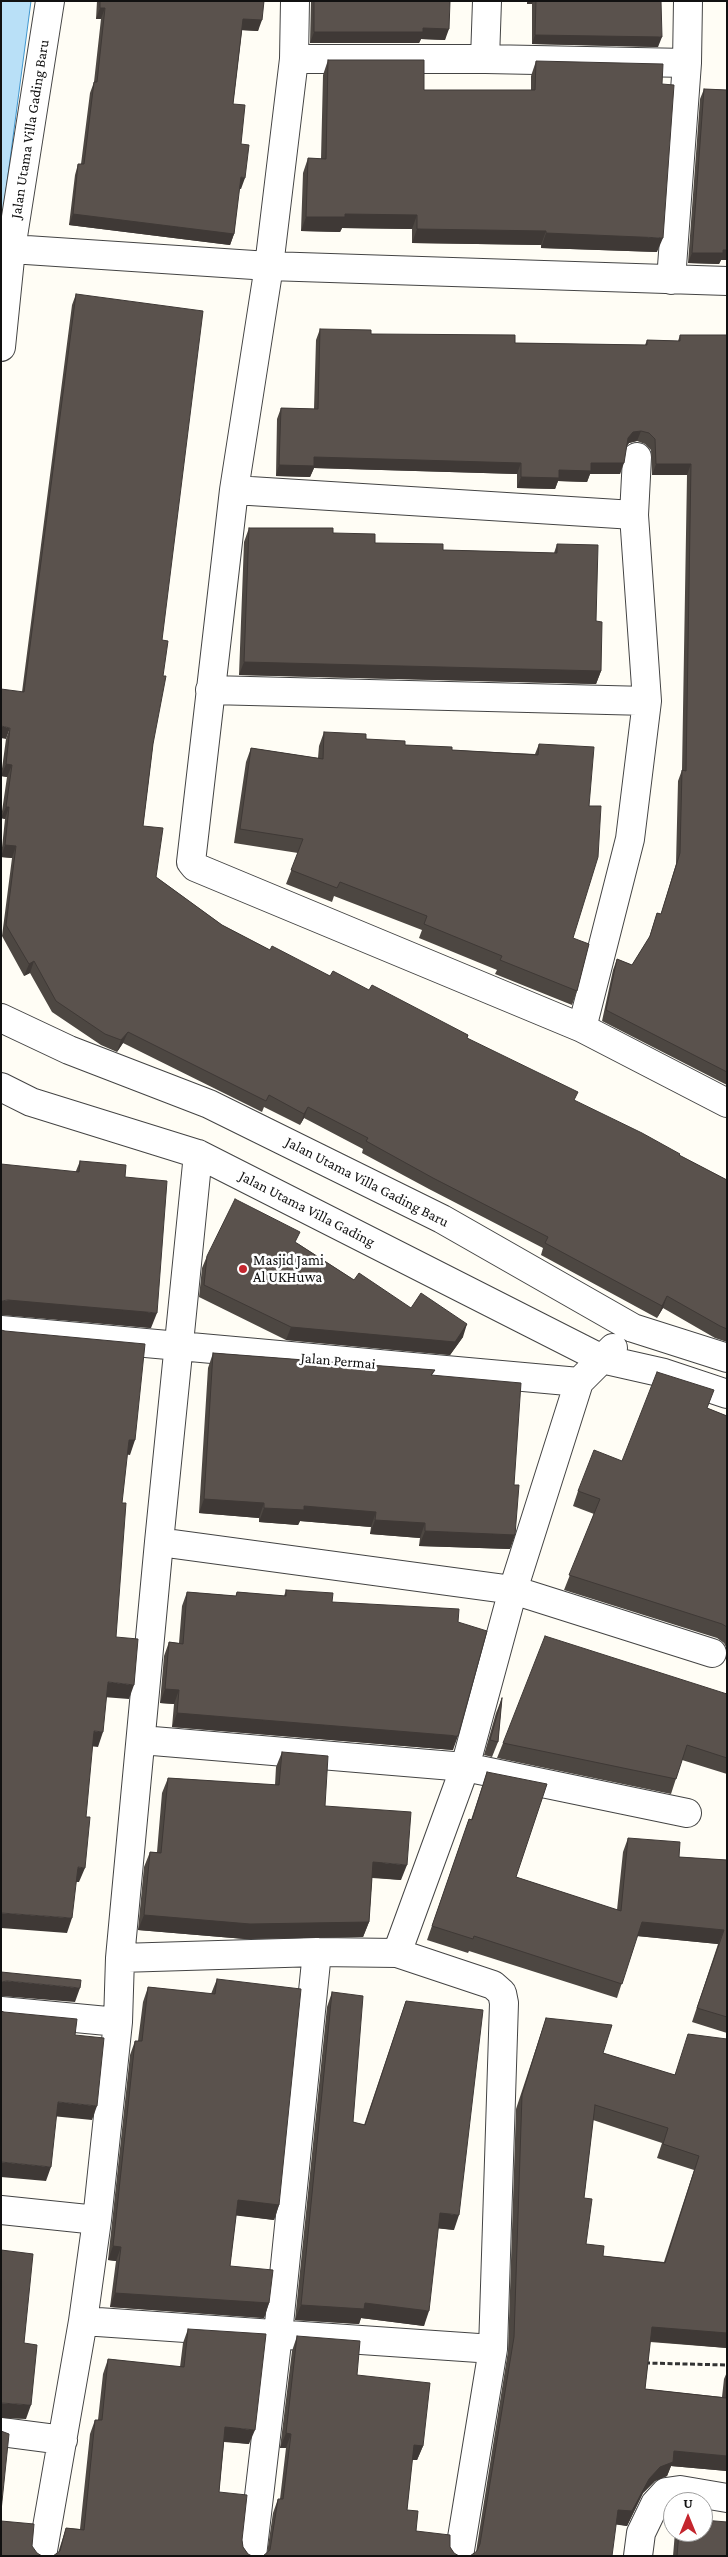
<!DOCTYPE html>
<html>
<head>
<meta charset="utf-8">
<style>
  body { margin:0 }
  #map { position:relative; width:728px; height:2557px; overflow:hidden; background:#fffdf5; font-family:"Crimson Pro",serif }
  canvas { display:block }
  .frame { position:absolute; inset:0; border:2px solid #111; pointer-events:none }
  .north { position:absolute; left:663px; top:2492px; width:50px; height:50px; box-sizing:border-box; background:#fff; border:1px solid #a0a0a0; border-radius:50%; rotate:0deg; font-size:14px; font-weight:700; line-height:20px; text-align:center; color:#111 }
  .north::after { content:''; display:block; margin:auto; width:18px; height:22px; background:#c4262e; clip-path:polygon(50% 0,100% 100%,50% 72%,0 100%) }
</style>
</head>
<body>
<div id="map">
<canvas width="728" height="2557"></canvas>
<div class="frame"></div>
<div class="north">U</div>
</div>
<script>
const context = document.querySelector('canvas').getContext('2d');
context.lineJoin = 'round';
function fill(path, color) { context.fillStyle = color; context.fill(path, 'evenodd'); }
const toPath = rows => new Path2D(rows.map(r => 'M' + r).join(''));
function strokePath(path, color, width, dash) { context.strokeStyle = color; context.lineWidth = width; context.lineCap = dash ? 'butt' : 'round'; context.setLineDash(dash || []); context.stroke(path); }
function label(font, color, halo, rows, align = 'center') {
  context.font = font + ' "Crimson Pro",serif'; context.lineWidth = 5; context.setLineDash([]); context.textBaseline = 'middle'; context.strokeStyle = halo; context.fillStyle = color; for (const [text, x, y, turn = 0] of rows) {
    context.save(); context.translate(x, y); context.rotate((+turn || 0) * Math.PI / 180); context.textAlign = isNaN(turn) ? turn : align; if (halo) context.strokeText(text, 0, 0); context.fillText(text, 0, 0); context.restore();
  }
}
const water = toPath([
  [1,1,31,1,1,228,1,1]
]);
fill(water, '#b9e0f7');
strokePath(water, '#3f96cf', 1);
const minor = toPath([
  [295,1,294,59,269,266,234,490,191,862,195,867,582,1028,727,1103],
  [294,59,485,59,687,63],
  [485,59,487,1],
  [11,249,269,266,727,281],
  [671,280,687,63,688,1],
  [1,347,11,249,50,1],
  [234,490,634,515],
  [210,690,647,701],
  [1,1018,69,1050,209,1104,442,1219,633,1328,727,1358],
  [582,1028,630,839,647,701,634,515,637,457],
  [1,1087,31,1102,198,1154,602,1359,664,1373,727,1394],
  [1,1330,579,1382,613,1348],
  [159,1542,513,1590,712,1653],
  [141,1740,465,1767,687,1813],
  [397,1953,465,1767,513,1590,579,1382],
  [120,1958,317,1952,397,1953,493,1985,502,1993,504,2003,493,2349,459,2556],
  [1,2011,118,2022],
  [1,2210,97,2220],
  [83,2321,493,2349],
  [1,2432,63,2440],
  [42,2556,83,2321,97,2220,118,2022,120,1958,159,1542,198,1154],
  [252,2556,278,2334,317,1952],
  [638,2556,641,2533,655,2504,666,2492,680,2490,727,2498]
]);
strokePath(minor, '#444', 30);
strokePath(toPath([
  [645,2363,727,2365]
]), '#333', 3, [5, 2.5]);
strokePath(minor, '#fff', 28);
fill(toPath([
  [97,1,264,1,258,31,242,30,233,104,241,144,241,189,239,188,234,234,230,245,69,225,75,175,78,164,81,164,90,93,94,82,101,19,96,19],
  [311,1,450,1,445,40,421,39,419,43,310,43],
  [527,1,661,1,658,47,532,44,532,4,527,4],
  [328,60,424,90,531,90,531,76,536,61,657,252,541,248,541,245,412,243,412,229,342,228,340,232,301,231,303,173,308,158,321,159,323,75],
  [704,89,727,90,727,260,721,260,719,264,688,263,700,99],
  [76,294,162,640,153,744,143,826,156,877,222,925,270,950,330,976,369,990,468,1035,467,1038,575,1101,727,1180,727,1342,715,1338,663,1308,657,1318,541,1255,543,1248,429,1189,362,1153,363,1149,304,1118,300,1125,264,1107,262,1112,123,1043,117,1052,101,1045,52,1012,30,973,24,976,2,936,12,858,1,857,5,819,1,818,7,777,1,776,6,739,22,692,72,305],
  [320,329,371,334,515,343,645,345,647,340,678,341,680,335,727,335,727,1085,602,1021,613,970,617,959,632,965,649,938,657,913,661,914,676,864,678,781,682,770,687,475,652,475,651,450,645,444,637,441,629,443,627,446,620,474,590,474,587,482,558,481,555,489,517,488,517,474,314,468,310,477,276,476,277,419,281,408,314,409,316,340],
  [249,528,333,533,375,543,443,550,554,553,557,544,596,621,601,671,596,684,239,675,244,542],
  [324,732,405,745,452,750,535,754,539,744,573,938,577,991,572,1005,495,974,497,970,419,938,422,930,334,896,332,902,286,884,298,853,234,843,246,762,251,748,318,758,319,746],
  [80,1161,125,1177,151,1328,2,1314,76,1171],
  [297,1243,354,1280,411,1308,463,1337,450,1355,286,1340,199,1297,202,1268,207,1256],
  [213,1353,435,1370,432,1375,514,1485,515,1535,510,1549,419,1546,420,1538,370,1534,371,1527,300,1521,298,1525,259,1522,259,1518,199,1513,208,1368],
  [707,1408,727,1416,727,1649,724,1643,717,1638,564,1590,594,1514,573,1506,578,1491,622,1461],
  [286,1590,332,1602,458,1622,453,1750,172,1727,174,1704,160,1703,164,1656,169,1642,179,1643,182,1606,187,1592,236,1596,237,1592,284,1596],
  [727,1694,727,1774,682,1760,671,1794,497,1758,503,1743],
  [502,1698,498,1742,492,1757,484,1755,496,1713],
  [282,1752,325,1806,401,1880,372,1878,369,1922,363,1937,245,1939,138,1930,144,1867,150,1852,157,1852,162,1793,168,1778,275,1785,276,1767],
  [487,1772,516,1877,617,1910,623,1852,628,1838,679,1857,727,1860,727,2033,692,2022,718,1944,637,1936,617,1998,469,1951,468,1953,427,1940,469,1819,471,1820],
  [217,1979,279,2205,274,2220,236,2215,230,2266,269,2303,264,2318,110,2307,116,2261,108,2260,130,2055,135,2041,138,2041,143,2002,148,1987,211,1994],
  [332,1992,353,2122,364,2125,406,2001,454,2230,438,2228,424,2326,361,2318,359,2324,295,2320,327,2007],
  [546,2018,603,2053,674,2075,726,2039,727,2036,727,2348,650,2342,645,2389,722,2397,724,2379,727,2372,727,2471,671,2466,667,2476,655,2481,643,2493,627,2526,616,2524,476,2552,508,2351,516,2109],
  [593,2120,662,2143,657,2158,694,2170,664,2262,603,2256,586,2244,584,2198],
  [188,2329,249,2444,224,2442,219,2492,242,2540,243,2547,248,2554,58,2553,66,2528,80,2529,90,2434,95,2420,98,2420,103,2374,108,2359,180,2367,183,2343],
  [297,2336,357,2375,423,2446,417,2460,412,2460,407,2510,416,2531,450,2547,454,2553,267,2553,273,2513,278,2499,280,2499,286,2448,280,2448,292,2351],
  [675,2532,703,2532,727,2556,673,2556]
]), '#4d4742');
fill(toPath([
  [528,1,533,1,532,4,527,4],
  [100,8,105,8,101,19,96,19],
  [243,19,262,20,258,31,239,30],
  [423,28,449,29,445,40,421,39,419,43,310,43,314,32],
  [535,35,662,37,658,47,532,44],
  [241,177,245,178,241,189,237,188],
  [73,214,234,234,230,245,69,225],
  [345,214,417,215,412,229,342,228,340,232,301,231,306,217],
  [417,229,546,231,541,245,412,243],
  [546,233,663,238,657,252,541,248],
  [723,250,727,250,727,260,721,260,719,264,688,263,692,253],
  [641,431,637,441,629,443,624,449,628,438,633,432],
  [314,457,521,463,517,474,314,468,310,477,276,476,279,465],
  [591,463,624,463,620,474,590,474,587,482,558,481,555,489,517,488,521,477,559,470],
  [656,464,691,464,687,475,652,475],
  [244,662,601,671,596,684,239,675],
  [1,726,10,728,6,739,1,738],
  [6,764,12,765,7,777,1,776],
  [6,807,9,807,5,819,1,818],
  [5,845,16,846,12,858,1,857],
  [34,961,30,973,24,976,29,964],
  [128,1032,123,1043,117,1052,121,1040],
  [308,1107,304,1118,300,1125,304,1114],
  [667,1296,663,1308,657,1318,662,1306],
  [8,1300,157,1313,151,1328,1,1315,1,1301],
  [467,1324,463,1337,450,1355,286,1340,291,1327],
  [129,1440,135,1440,130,1455,123,1454],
  [204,1499,264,1503,259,1518,199,1513],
  [304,1506,376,1512,371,1527,300,1521,298,1525,259,1522,264,1508],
  [375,1520,425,1523,420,1538,370,1534],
  [425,1531,515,1535,510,1549,419,1546],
  [108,1682,134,1685,129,1699,103,1697],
  [165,1689,179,1690,174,1704,160,1703],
  [177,1713,458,1736,453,1750,172,1727],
  [94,1731,103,1732,98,1747,89,1746],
  [373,1862,407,1865,401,1880,368,1877],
  [78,1867,85,1868,79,1882,72,1882],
  [1,1913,72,1918,67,1933,1,1928],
  [144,1915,369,1922,363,1937,245,1939,138,1930],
  [642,1922,724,1930,718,1944,637,1936],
  [7,1981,80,1988,75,2002,1,1996,1,1982],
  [58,2102,97,2106,92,2120,52,2116],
  [1,2162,51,2167,46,2181,1,2177],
  [238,2200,279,2205,274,2220,232,2215],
  [440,2213,459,2215,454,2230,434,2228],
  [113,2246,121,2247,116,2261,108,2260],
  [115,2293,269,2303,264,2318,110,2307],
  [365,2303,429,2311,424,2326,361,2318,359,2324,295,2320,301,2305],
  [652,2327,727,2333,727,2348,647,2341],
  [1,2403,31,2405,26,2419,1,2418],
  [225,2427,255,2430,249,2444,220,2441],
  [286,2433,291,2434,286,2448,280,2448],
  [414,2445,423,2446,417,2460,409,2460],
  [674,2451,727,2456,727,2471,671,2466,667,2476,655,2481,643,2493,627,2526,612,2524,618,2510,649,2479]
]), '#3f3936');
const building = toPath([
  [100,1,264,1,262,20,243,19,233,104,245,105,241,144,249,145,245,178,241,177,234,234,73,214,78,164,84,164,94,82,97,82,105,8,100,8,100,1],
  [314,1,450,1,449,29,423,28,423,32,314,32,314,1],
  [536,1,661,1,662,37,535,35,536,1],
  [328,60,424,60,424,90,535,90,536,61,663,64,662,84,674,85,663,238,546,233,546,231,417,229,417,215,345,214,345,217,306,217,308,158,326,159,328,60],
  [704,89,727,90,727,250,723,250,723,253,692,253,704,89],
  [76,294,203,311,162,640,168,641,163,676,166,676,153,744,143,826,163,828,156,877,222,925,270,950,272,946,330,976,333,971,369,990,372,985,468,1035,467,1038,578,1092,574,1100,642,1133,680,1154,679,1155,727,1180,727,1329,720,1326,667,1296,662,1306,545,1243,548,1237,433,1178,366,1141,368,1138,308,1107,304,1114,269,1095,266,1101,128,1032,121,1040,105,1034,56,1001,34,961,29,964,6,925,16,846,5,845,9,807,6,807,12,765,6,764,10,728,1,726,1,689,24,692,76,294],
  [320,329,371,330,371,334,515,335,515,343,647,345,647,340,680,341,680,335,727,335,727,1072,606,1010,617,959,632,965,650,936,657,913,661,914,680,853,682,770,686,771,691,464,656,464,655,439,649,433,641,431,633,432,628,438,624,463,591,463,591,471,559,470,559,478,521,477,521,463,314,457,314,466,279,465,281,408,318,409,320,329],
  [249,528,333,528,333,533,375,534,375,543,443,544,443,550,557,553,557,544,598,545,596,621,602,622,601,671,244,662,249,528],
  [324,732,366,734,366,739,405,741,405,745,452,747,452,750,538,755,539,744,594,747,589,806,601,806,598,857,573,938,589,944,577,991,500,960,502,956,424,924,427,916,340,882,337,888,291,870,303,839,240,829,251,748,323,759,324,732],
  [80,1161,126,1165,125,1177,167,1181,157,1313,8,1300,1,1301,1,1164,79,1172,80,1161],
  [235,1199,300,1232,295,1242,354,1280,359,1273,411,1308,421,1293,467,1324,455,1342,291,1327,204,1285,207,1256,235,1199],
  [1,1330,5,1331,145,1344,135,1440,129,1440,122,1503,126,1503,116,1637,138,1639,134,1685,108,1682,103,1732,94,1731,86,1817,90,1817,85,1868,78,1867,72,1918,1,1913,1,1330],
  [213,1353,435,1370,431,1375,521,1383,514,1485,519,1485,515,1535,425,1531,425,1523,375,1520,376,1512,304,1506,304,1510,264,1508,264,1503,204,1499,213,1353],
  [657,1372,714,1390,707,1408,727,1416,727,1627,722,1624,569,1575,600,1499,578,1491,594,1450,622,1461,657,1372],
  [286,1590,333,1593,332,1602,459,1609,458,1622,487,1631,458,1736,177,1713,179,1690,165,1689,169,1642,183,1644,187,1592,236,1596,237,1592,286,1596,286,1590],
  [545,1636,727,1694,727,1758,687,1745,676,1779,503,1743,545,1636],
  [502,1698,498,1742,490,1740,502,1698],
  [282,1752,328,1756,325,1806,411,1812,407,1865,373,1862,369,1922,250,1924,144,1915,150,1852,161,1853,168,1778,279,1785,282,1752],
  [487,1772,547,1784,516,1877,621,1911,628,1838,680,1842,679,1857,727,1860,727,2017,697,2008,724,1930,642,1922,622,1984,474,1936,473,1939,432,1926,469,1819,472,1820,487,1772],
  [1,1972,81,1980,80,1988,7,1981,1,1982,1,1972],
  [217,1979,301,1989,279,2205,238,2200,230,2266,273,2270,269,2303,115,2293,121,2247,113,2246,135,2041,142,2041,148,1987,215,1994,217,1979],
  [332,1992,363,1996,353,2122,365,2125,406,2001,483,2010,459,2215,440,2213,429,2311,365,2303,364,2309,301,2305,332,1992],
  [1,2011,4,2012,77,2019,75,2035,104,2038,97,2106,58,2102,51,2167,1,2162,1,2011],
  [546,2018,612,2025,603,2053,675,2075,688,2034,727,2039,727,2333,652,2327,645,2389,726,2398,727,2394,727,2456,674,2451,673,2462,660,2467,649,2479,632,2511,618,2510,612,2556,470,2556,477,2551,480,2544,514,2337,522,2095,546,2018],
  [595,2105,668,2128,663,2144,699,2156,665,2263,603,2256,604,2246,586,2244,592,2199,584,2198,595,2105],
  [1,2250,33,2254,24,2343,37,2345,31,2405,1,2403,1,2250],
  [188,2329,266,2334,255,2430,225,2427,219,2492,247,2495,242,2540,243,2547,248,2554,252,2556,53,2556,60,2551,66,2528,84,2530,95,2420,102,2420,108,2359,184,2367,188,2329],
  [297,2336,360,2341,357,2375,430,2383,423,2446,414,2445,407,2510,418,2511,416,2531,450,2535,450,2547,454,2553,459,2556,263,2556,270,2550,278,2499,283,2499,291,2434,286,2433,297,2336],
  [1,2431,9,2434,1,2511,1,2431],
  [703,2520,727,2522,727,2556,677,2556,679,2532,703,2532,703,2520],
  [1,2521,34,2524,32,2546,37,2553,42,2556,1,2556,1,2521]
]);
fill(building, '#5a524d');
strokePath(building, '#3f3936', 1);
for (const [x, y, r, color] of [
  [243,1269,5,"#c4262e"]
]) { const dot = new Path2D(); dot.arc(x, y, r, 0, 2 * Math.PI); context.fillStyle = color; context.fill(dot); strokePath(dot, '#fff', 2); }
label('15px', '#111', '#fff', [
  ["Jalan Utama Villa Gading Baru",30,129,-81],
  ["Jalan Utama Villa Gading Baru",367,1182,27],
  ["Jalan Utama Villa Gading",307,1209,27],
  ["Jalan Permai",338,1361,5]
]);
label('15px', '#111', '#fff', [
  ["Masjid Jami",253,1260],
  ["Al UKHuwa",253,1277]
], 'left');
</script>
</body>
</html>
